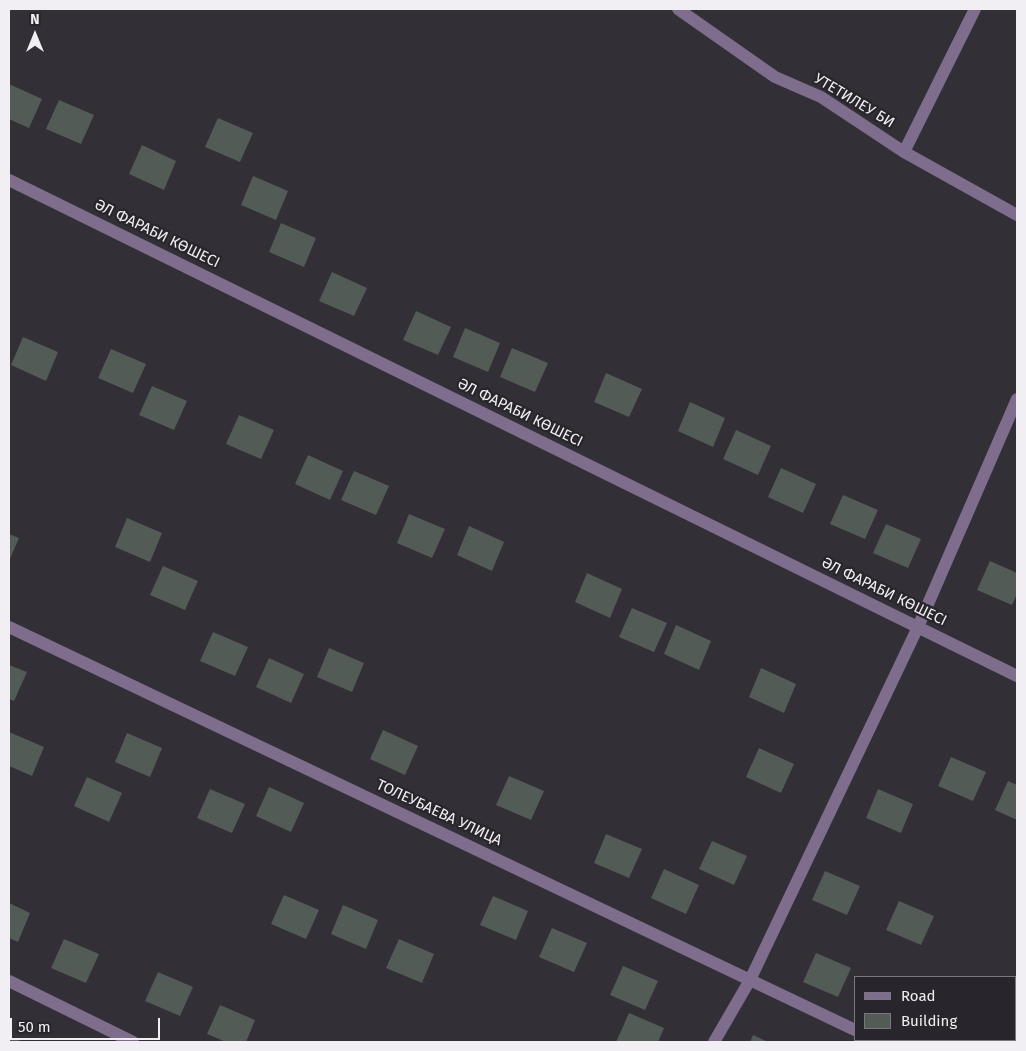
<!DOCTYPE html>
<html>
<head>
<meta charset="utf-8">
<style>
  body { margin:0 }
  #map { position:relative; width:1026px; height:1051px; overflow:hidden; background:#332f36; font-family:"Fira Sans",sans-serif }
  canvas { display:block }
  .frame { position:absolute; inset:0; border:10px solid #f1eff3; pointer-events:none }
  .legend { position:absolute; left:854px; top:976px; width:162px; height:65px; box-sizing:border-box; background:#29252c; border:1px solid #79767c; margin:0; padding:6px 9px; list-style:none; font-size:15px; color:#f1eff3 }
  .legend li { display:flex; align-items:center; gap:10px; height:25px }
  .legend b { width:25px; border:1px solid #79767c }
  .north { position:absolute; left:10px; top:10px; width:50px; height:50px; -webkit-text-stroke:4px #29252c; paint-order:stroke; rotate:0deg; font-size:14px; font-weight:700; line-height:20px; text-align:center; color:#f1eff3 }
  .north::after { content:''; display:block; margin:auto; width:18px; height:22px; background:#f1eff3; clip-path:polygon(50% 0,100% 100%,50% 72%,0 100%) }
  .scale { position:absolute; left:10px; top:1018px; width:150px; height:22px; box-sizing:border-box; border:2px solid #f1eff3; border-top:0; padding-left:6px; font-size:15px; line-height:18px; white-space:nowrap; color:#f1eff3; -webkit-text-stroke:4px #29252c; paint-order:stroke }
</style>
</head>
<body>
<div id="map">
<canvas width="1026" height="1051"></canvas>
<div class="frame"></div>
<ul class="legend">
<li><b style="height:6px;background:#7f6d8d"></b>Road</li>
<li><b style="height:14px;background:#525b56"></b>Building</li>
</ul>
<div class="north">N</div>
<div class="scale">50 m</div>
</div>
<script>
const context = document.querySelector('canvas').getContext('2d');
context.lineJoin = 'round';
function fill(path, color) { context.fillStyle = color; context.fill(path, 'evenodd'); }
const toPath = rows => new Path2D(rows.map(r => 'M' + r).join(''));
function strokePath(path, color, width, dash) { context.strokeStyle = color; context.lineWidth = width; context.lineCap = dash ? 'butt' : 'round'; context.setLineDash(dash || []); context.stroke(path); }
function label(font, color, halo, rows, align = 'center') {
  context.font = font + ' "Fira Sans",sans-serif'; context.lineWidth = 4.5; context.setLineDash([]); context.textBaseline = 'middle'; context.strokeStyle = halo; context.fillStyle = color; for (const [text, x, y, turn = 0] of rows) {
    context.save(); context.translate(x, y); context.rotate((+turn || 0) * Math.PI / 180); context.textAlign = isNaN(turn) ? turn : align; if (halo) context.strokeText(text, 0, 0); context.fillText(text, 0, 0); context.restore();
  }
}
fill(toPath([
  [9,84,42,99,29,128,9,119],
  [59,100,94,115,81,144,46,129],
  [218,118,253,133,240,162,205,147],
  [142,145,176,161,164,190,129,174],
  [253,176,288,191,276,220,241,205],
  [281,223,316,238,304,267,269,252],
  [332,272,367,288,354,316,319,301],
  [416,311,451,327,438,355,403,340],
  [465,328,500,343,488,372,453,357],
  [23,337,58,352,46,381,11,365],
  [512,348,548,363,535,392,500,377],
  [111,349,146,364,133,393,98,378],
  [606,373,642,389,629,417,594,402],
  [152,386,187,401,174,430,139,415],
  [690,402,725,418,713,447,678,431],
  [239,415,274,430,261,459,226,444],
  [736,430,771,446,758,475,723,459],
  [308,455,343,471,330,500,295,484],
  [781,468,816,484,803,513,768,497],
  [354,471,389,486,376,515,341,500],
  [843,495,878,510,865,539,830,524],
  [409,514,445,529,432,558,397,543],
  [127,518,162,533,150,562,115,547],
  [886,524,921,539,908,568,873,553],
  [469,526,504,542,492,571,457,555],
  [9,534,19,538,9,561],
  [990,561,1017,573,1017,594,1012,605,977,590],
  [163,566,198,581,185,610,150,595],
  [587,573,622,589,610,618,575,602],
  [632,608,667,623,654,652,619,637],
  [676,625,711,641,699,670,664,654],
  [213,632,248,647,235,676,200,661],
  [329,648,364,663,352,692,317,677],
  [269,658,304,674,291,703,256,687],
  [9,665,27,672,14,701,9,699],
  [761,668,796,684,784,713,749,697],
  [383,730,418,746,405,775,370,759],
  [9,732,44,747,32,776,9,766],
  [127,733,162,748,150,777,115,762],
  [759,748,794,764,781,793,746,777],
  [951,757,986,772,973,801,938,786],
  [509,776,544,791,531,820,496,805],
  [87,777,122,793,109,822,74,806],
  [1008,781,1017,785,1017,820,995,810],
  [269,787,304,803,291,832,256,816],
  [210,789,245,804,232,833,197,818],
  [878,789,913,804,901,833,866,818],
  [606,834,642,849,629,878,594,863],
  [712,841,747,856,734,885,699,869],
  [664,869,699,885,686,914,651,898],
  [825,871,860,886,847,915,812,900],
  [284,895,319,910,306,939,271,924],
  [493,896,528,911,516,940,480,925],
  [899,901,934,916,921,945,886,930],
  [9,903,30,913,18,942,9,938],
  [343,905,378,920,366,949,331,934],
  [552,928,587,943,574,972,539,957],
  [64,939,99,954,86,983,51,968],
  [399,939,434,954,422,983,386,968],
  [816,953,851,968,838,997,803,982],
  [623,966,658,981,645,1010,610,995],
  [158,972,193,987,180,1016,145,1001],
  [220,1005,255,1020,246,1042,226,1042,207,1034],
  [629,1013,664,1028,658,1042,616,1042],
  [753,1035,768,1042,750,1042],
  [11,1037,23,1042,9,1042],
  [983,1040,1003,1040,1002,1042,989,1042]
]), '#525b56');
strokePath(toPath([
  [678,9,775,77,821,97,904,152,1017,215],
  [904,152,975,9],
  [9,180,1017,676],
  [9,627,855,1030],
  [9,981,133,1042],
  [875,1040,880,1042],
  [714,1042,750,980,918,627,1017,399]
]), '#7f6d8d', 12);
label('15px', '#f1eff3', '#29252c', [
  ["УТЕТИЛЕУ БИ",854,101,31],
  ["ӘЛ ФАРАБИ КӨШЕСІ",157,234,26],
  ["ӘЛ ФАРАБИ КӨШЕСІ",520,413,26],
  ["ӘЛ ФАРАБИ КӨШЕСІ",884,592,26],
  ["ТОЛЕУБАЕВА УЛИЦА",439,813,25]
]);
</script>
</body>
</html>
